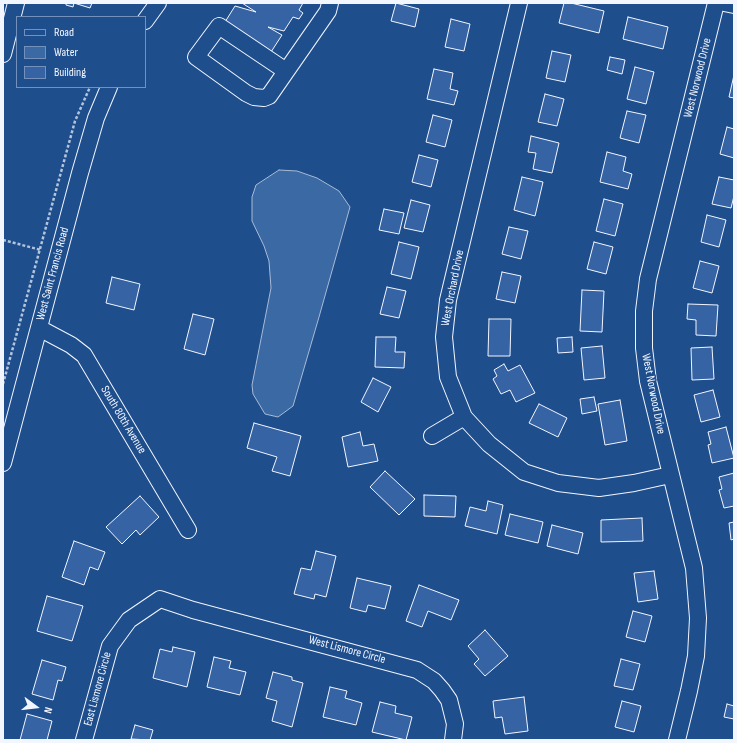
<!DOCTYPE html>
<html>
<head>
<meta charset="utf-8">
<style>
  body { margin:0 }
  #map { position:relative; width:737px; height:743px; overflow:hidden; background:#1f4e8c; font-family:"Sofia Sans Condensed",sans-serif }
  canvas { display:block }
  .frame { position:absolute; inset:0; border:4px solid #f2f6ff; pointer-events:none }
  .legend { position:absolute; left:16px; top:16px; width:130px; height:72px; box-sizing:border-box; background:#1f4e8c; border:1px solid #7391ba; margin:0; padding:5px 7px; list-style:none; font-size:12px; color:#f2f6ff }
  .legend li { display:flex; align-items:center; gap:8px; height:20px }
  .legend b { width:20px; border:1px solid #7391ba }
  .north { position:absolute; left:16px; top:687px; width:40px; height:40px; -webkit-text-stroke:3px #1f4e8c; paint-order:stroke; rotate:105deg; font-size:11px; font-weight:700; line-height:16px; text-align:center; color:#f2f6ff }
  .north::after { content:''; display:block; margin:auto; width:14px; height:18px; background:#f2f6ff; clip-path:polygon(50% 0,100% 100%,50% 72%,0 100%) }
</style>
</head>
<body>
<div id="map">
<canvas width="737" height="743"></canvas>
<div class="frame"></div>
<ul class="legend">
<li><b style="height:5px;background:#1f4e8c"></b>Road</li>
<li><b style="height:11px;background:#3b69a3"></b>Water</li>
<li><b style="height:11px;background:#3563a3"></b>Building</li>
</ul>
<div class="north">N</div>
</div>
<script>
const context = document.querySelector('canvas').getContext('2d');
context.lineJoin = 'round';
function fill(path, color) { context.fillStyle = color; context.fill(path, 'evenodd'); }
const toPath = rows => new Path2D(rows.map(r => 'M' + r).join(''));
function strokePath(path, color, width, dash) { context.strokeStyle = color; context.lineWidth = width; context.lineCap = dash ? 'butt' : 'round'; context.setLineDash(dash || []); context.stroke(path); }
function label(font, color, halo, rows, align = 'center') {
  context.font = font + ' "Sofia Sans Condensed",sans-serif'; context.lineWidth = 3; context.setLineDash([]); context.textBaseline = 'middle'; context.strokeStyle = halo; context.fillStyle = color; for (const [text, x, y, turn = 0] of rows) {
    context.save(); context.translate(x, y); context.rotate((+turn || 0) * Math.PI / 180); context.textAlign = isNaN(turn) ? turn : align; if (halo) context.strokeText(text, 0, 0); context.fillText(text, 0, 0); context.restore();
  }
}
const water = toPath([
  [279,170,297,171,317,178,339,191,350,207,319,317,293,406,278,417,265,414,253,394,252,385,271,288,269,261,264,246,252,221,252,197,256,185,279,170]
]);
fill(water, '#3b69a3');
strokePath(water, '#a8bbd7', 1);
const building = toPath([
  [66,3,92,3,90,8,74,3,73,7,66,5,66,3],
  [242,3,303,3,299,10,303,13,299,19,293,17,284,31,268,27,282,35,271,52,225,22,235,6,256,12,242,3],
  [396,3,419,9,415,27,391,21,396,3],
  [564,3,571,3,604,11,599,33,559,23,564,3],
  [628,17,668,27,663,49,623,39,628,17],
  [451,19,470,24,464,51,445,47,451,19],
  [552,51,571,55,565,82,546,78,552,51],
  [610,57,625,60,622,74,607,70,610,57],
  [635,67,654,72,646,104,627,99,635,67],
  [434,69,453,73,450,89,458,91,454,105,427,99,434,69],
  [734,75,734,98,729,97,734,75],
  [545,94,564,99,557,126,538,122,545,94],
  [627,111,646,115,639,143,620,138,627,111],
  [433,115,452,120,445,147,426,142,433,115],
  [727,127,734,129,734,158,720,154,727,127],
  [531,136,559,143,552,173,533,169,536,153,528,152,531,136],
  [607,152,626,157,623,171,632,174,628,189,600,182,607,152],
  [419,155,438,160,431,187,412,182,419,155],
  [522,177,543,182,535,216,514,210,522,177],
  [719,177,734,180,734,196,731,208,712,204,719,177],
  [604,199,623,204,615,236,596,231,604,199],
  [411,200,430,205,423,232,404,228,411,200],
  [384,209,404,213,399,234,379,230,384,209],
  [707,215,726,220,719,247,701,242,707,215],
  [509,227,528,231,521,259,502,254,509,227],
  [399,242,419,247,411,279,391,274,399,242],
  [594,242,613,247,606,274,587,269,594,242],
  [700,261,719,266,712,293,693,288,700,261],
  [502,272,521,276,515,303,496,299,502,272],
  [112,277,140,284,134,310,106,303,112,277],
  [387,287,406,291,399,318,380,314,387,287],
  [582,290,604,291,602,332,580,331,582,290],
  [688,304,718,305,716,336,696,335,696,320,687,319,688,304],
  [193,314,214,319,205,355,184,349,193,314],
  [489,319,511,319,510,356,488,356,489,319],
  [376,337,396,337,395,352,405,352,404,368,375,367,376,337],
  [572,337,573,352,558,353,557,338,572,337],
  [602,346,605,378,584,380,581,348,602,346],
  [712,347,714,379,692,380,691,348,712,347],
  [504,364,508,371,520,365,535,393,516,402,510,390,501,394,493,379,497,376,494,370,504,364],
  [373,378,391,387,378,412,361,402,373,378],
  [713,390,720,417,701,422,694,395,713,390],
  [594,397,597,411,582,414,580,399,594,397],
  [620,400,627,441,605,445,598,404,620,400],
  [539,404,567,418,558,437,529,423,539,404],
  [254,423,301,436,290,476,272,471,277,457,247,448,254,423],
  [726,427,734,458,712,463,708,445,711,444,708,432,726,427],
  [360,432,363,446,374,444,378,461,348,467,342,437,360,432],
  [385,471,415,499,399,515,370,487,385,471],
  [734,473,734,506,724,508,719,490,722,489,719,477,734,473],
  [424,495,456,496,455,517,424,516,424,495],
  [140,496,159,517,140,535,136,530,122,544,106,527,140,496],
  [488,501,503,505,497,534,465,526,470,507,486,511,488,501],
  [510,514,543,522,538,543,505,535,510,514],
  [642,518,643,541,601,542,601,520,642,518],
  [734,522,734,539,731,540,729,523,734,522],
  [552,525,583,533,578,554,547,546,552,525],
  [74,541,105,552,98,570,90,567,84,585,62,577,74,541],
  [316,551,336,556,326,597,315,594,314,599,294,594,301,568,311,570,316,551],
  [654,571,658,599,638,602,634,573,654,571],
  [357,578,391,586,385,609,368,605,366,612,350,608,357,578],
  [419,585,459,600,451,620,428,611,422,627,406,621,419,585],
  [47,596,83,606,72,641,37,631,47,596],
  [633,611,652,616,645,642,626,637,633,611],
  [485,630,508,656,485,676,474,664,479,659,468,646,485,630],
  [173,647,195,652,187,687,153,678,160,649,172,652,173,647],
  [214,657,231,661,229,668,246,672,240,695,207,687,214,657],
  [621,659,640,664,633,690,614,686,621,659],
  [42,660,66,667,62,681,58,680,53,700,32,694,42,660],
  [273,672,292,677,292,680,303,683,292,727,272,721,277,701,266,698,273,672],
  [330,687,347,691,345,698,362,703,356,725,323,717,330,687],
  [524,697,528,731,505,734,502,717,495,718,493,701,524,697],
  [622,701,641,706,634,732,615,727,622,701],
  [380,702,396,706,395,713,412,717,406,740,372,732,380,702],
  [727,704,734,706,734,719,724,717,727,704],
  [27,714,52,721,47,740,20,740,27,714],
  [135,725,153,730,150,740,131,739,135,725]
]);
fill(building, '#3563a3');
strokePath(building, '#f2f6ff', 1);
const minor = toPath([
  [519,3,448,300,444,337,448,377,464,417,489,444,524,472,558,483,599,488,634,483,670,475],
  [724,3,734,5],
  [145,21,158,3],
  [3,54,16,3],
  [286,71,219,26,196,57,246,93,254,97,264,98,269,96,328,11,330,3],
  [39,328,71,345,84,355,188,530],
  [432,436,464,417],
  [3,463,80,173,96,118,109,87],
  [84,740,110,646,129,620,160,599,193,610,417,670,434,681,442,690,449,700,455,724,453,740],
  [677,740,689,691,696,656,698,618,694,568,648,381,644,348,644,311,648,279,716,3]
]);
strokePath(minor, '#f2f6ff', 18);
strokePath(toPath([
  [3,240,41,250],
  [3,384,75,121,90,87]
]), '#b3c4dc', 2.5, [3, 2]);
strokePath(minor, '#1f4e8c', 16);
label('12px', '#f2f6ff', '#1f4e8c', [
  ["West Norwood Drive",698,78,-76],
  ["West Saint Francis Road",53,274,-75],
  ["West Orchard Drive",453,288,-79],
  ["West Norwood Drive",653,394,79],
  ["South 80th Avenue",123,420,59],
  ["West Lismore Circle",347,650,15],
  ["East Lismore Circle",98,689,-75]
]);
</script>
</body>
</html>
